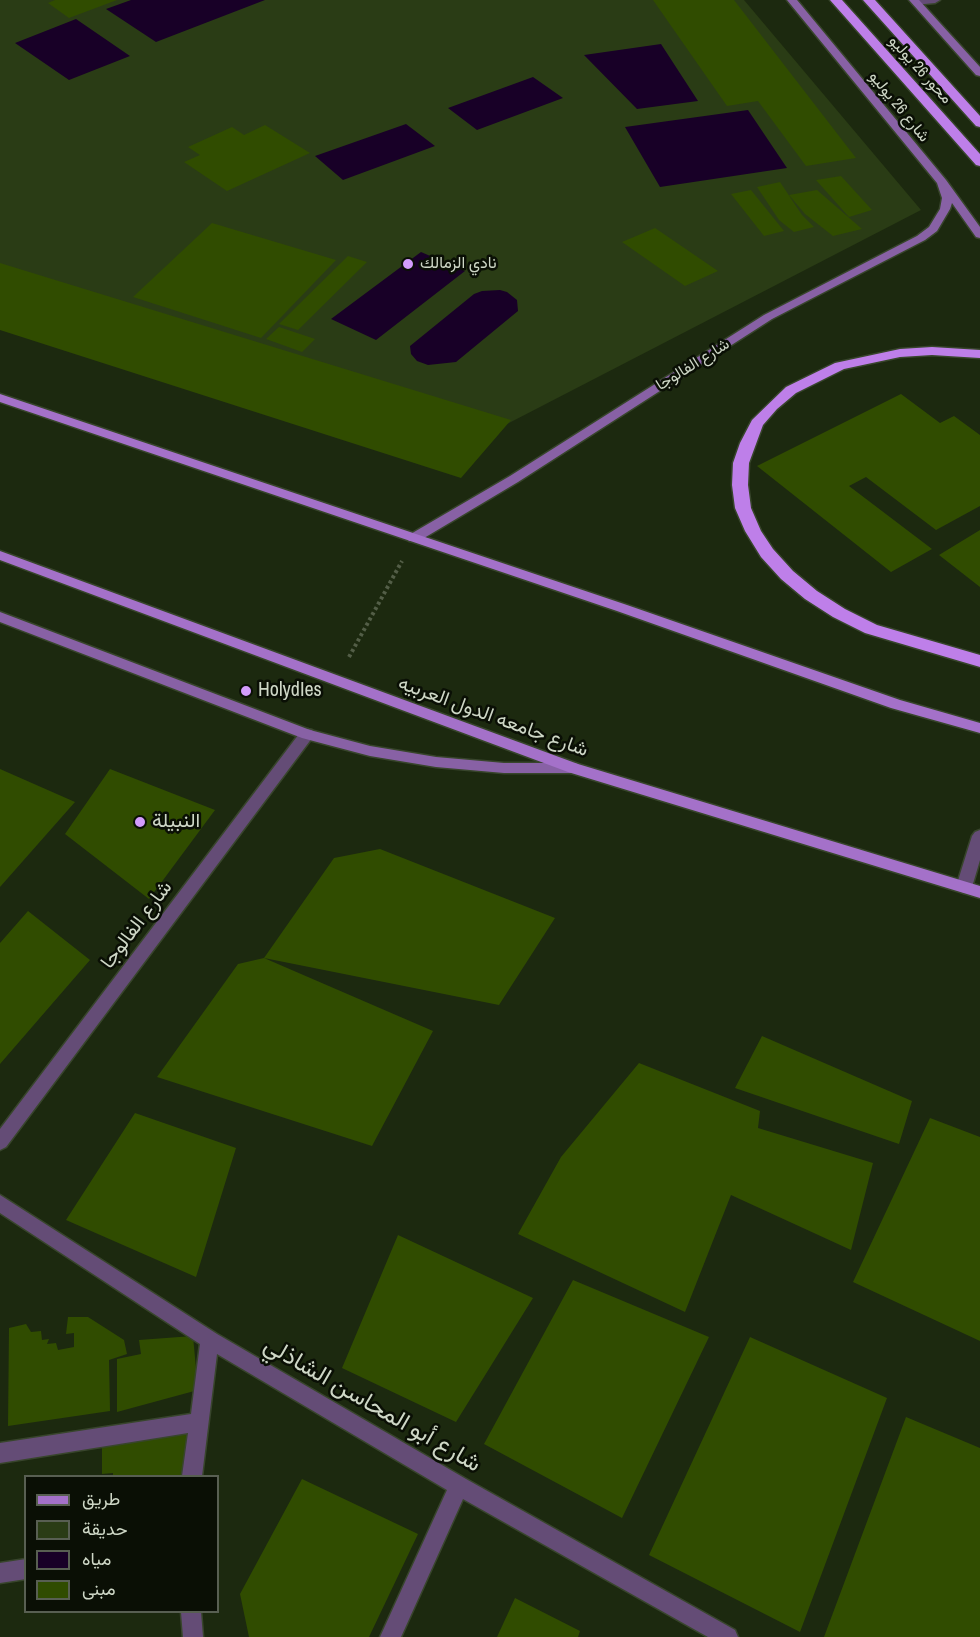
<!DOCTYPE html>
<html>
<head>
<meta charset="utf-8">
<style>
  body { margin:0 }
  #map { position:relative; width:980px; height:1637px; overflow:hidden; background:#1c290f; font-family:"Archivo Narrow",Vazirmatn,sans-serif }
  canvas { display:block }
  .legend { position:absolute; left:24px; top:1475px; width:195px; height:138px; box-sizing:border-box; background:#0a0f05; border:2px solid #585f52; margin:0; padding:8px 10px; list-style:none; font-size:18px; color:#ced7c6 }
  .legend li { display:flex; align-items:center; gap:12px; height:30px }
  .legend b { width:30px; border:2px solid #585f52 }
</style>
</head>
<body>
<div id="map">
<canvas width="980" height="1637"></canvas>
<ul class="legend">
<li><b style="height:8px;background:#a471c9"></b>طريق</li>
<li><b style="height:16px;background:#2a3c15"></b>حديقة</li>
<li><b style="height:16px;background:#180027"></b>مياه</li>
<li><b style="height:16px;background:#304c00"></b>مبنى</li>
</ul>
</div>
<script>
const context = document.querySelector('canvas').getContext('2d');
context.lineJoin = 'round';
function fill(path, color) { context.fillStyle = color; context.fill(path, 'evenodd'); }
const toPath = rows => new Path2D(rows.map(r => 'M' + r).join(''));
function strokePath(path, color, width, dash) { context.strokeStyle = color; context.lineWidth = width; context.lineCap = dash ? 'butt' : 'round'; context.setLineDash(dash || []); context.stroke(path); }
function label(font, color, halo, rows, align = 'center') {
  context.font = font + ' "Archivo Narrow",Vazirmatn,sans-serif'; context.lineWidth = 5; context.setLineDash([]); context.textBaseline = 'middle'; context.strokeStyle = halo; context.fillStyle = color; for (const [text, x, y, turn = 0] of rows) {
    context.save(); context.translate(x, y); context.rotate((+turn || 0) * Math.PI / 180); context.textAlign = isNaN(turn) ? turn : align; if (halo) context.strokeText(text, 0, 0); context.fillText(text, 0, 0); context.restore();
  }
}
fill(toPath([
  [0,0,744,0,921,210,449,454,0,318]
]), '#2a3c15');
fill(toPath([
  [131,0,265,0,156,42,106,9],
  [76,19,130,56,69,80,15,43],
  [661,44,698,101,637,109,584,55],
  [533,77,563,98,477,130,448,108],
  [748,110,787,168,660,187,625,127],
  [406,124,435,146,343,180,315,156],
  [421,252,465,271,376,340,331,319],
  [500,290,507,292,517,300,518,311,456,362,428,365,417,361,411,354,410,346,474,294,482,291]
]), '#180027');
fill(toPath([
  [55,0,117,0,69,18,48,3],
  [653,0,734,0,856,158,806,166,758,101,727,106],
  [265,125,310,153,227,191,184,162,200,155,188,147,232,127,244,135],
  [841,176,872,210,849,217,816,180],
  [780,182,802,215,814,227,794,232,779,220,757,187],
  [751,190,784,231,764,236,731,194],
  [817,190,862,229,833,236,805,214,789,195],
  [212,223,336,260,261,338,133,297],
  [655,228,718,271,685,286,622,242],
  [348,256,367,262,298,330,279,324],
  [0,263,511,420,461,478,0,330],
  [279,327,315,339,302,352,266,339],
  [901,394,940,423,954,416,980,435,980,506,936,530,866,477,849,486,932,549,891,572,757,466],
  [980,530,980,587,939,555],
  [0,769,75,802,0,887],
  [110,769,215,810,149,899,65,834],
  [380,849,555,918,499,1005,264,958,433,1031,372,1146,157,1077,238,964,264,958,334,858],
  [28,911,90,960,0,1064,0,943],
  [762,1036,912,1101,899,1144,735,1088],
  [639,1063,760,1111,758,1128,873,1163,851,1250,731,1195,685,1312,518,1234,561,1157],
  [135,1113,236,1148,196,1277,66,1220],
  [930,1118,980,1137,980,1341,853,1282],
  [398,1235,533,1298,456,1422,342,1368],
  [573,1280,709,1337,622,1518,484,1444],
  [68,1317,88,1317,124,1340,127,1354,109,1360,110,1411,8,1426,9,1328,26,1324,31,1332,41,1331,42,1340,49,1339,47,1344,56,1343,58,1350,74,1347,74,1333,66,1334],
  [193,1336,198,1390,117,1412,117,1359,141,1354,139,1340],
  [750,1337,887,1398,800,1632,649,1555],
  [906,1417,980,1448,980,1637,824,1637],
  [188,1430,186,1476,113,1476,113,1473,102,1474,102,1440],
  [302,1479,418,1534,369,1637,249,1637,240,1594],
  [515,1598,580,1631,578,1637,497,1637]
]), '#304c00');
const street = toPath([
  [917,0,940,0,935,3,914,5,914,1,917,0],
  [307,729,312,730,314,734,312,738,6,1147,0,1150,0,1129,302,730,307,729],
  [980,830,980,860,972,887,969,891,964,893,959,891,956,887,972,836,975,832,980,830],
  [0,1195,217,1334,466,1479,735,1630,738,1637,708,1637,463,1499,401,1637,380,1637,447,1490,217,1354,202,1476,182,1476,188,1433,0,1463,0,1443,191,1414,200,1344,0,1213,0,1195],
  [26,1559,26,1579,0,1583,0,1563,26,1559],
  [181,1612,201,1612,203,1637,183,1637,181,1612]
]);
const secondary = toPath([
  [787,0,797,0,946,180,980,227,980,238,976,237,952,203,950,209,937,231,925,240,772,319,518,482,419,541,409,541,407,538,409,535,510,476,764,315,917,236,929,227,940,209,942,198,937,183,787,0],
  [909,0,919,0,980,67,980,76,976,75,909,0],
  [0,612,310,730,370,746,436,757,504,763,573,763,578,764,580,768,578,772,573,773,504,773,436,767,370,756,302,738,0,622,0,612]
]);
const primary = toPath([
  [0,394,627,605,900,700,980,723,980,733,891,708,617,611,0,402,0,394],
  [0,551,578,764,980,886,980,898,568,772,0,560,0,551]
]);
const highway = toPath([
  [830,0,842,0,980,154,980,166,976,165,830,0],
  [863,0,875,0,980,116,980,127,976,126,863,0],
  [932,347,980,350,980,358,932,355,900,357,844,369,796,393,777,409,763,425,749,463,748,485,751,508,761,531,773,549,793,571,817,591,845,609,877,625,980,655,980,667,865,633,833,617,805,599,781,579,761,557,745,531,735,508,732,485,733,463,740,443,752,420,786,387,835,363,900,349,932,347]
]);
strokePath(street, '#38452c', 3);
strokePath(secondary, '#38452c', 3);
strokePath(primary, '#38452c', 3);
strokePath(highway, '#38452c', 3);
strokePath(toPath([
  [349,657,402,561]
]), '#535e47', 4, [3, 3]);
fill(street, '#644c76');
fill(secondary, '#8861a5');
fill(primary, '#a471c9');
fill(highway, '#be7fe9');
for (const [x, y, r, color] of [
  [408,264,6,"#d39cfc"],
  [246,691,6,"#d39cfc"],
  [140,822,6,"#d39cfc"]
]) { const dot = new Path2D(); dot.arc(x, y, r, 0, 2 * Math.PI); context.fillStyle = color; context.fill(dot); strokePath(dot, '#0a0f05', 2); }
label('16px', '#ced7c6', '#0a0f05', [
  ["محور 26 يوليو",920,70,48],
  ["شارع 26 يوليو",899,107,51],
  ["شارع الفالوجا",693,365,-32]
]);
label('16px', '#ced7c6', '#0a0f05', [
  ["نادي الزمالك",420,264]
], 'left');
label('20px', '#ced7c6', '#0a0f05', [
  ["HolydIes",258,691],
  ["النبيلة",152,822]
], 'left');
label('20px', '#ced7c6', '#0a0f05', [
  ["شارع جامعه الدول العربيه",493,717,20],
  ["شارع الفالوجا",137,925,-53]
]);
label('24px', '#ced7c6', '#0a0f05', [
  ["شارع أبو المحاسن الشاذلي",372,1405,30]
]);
</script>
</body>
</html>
